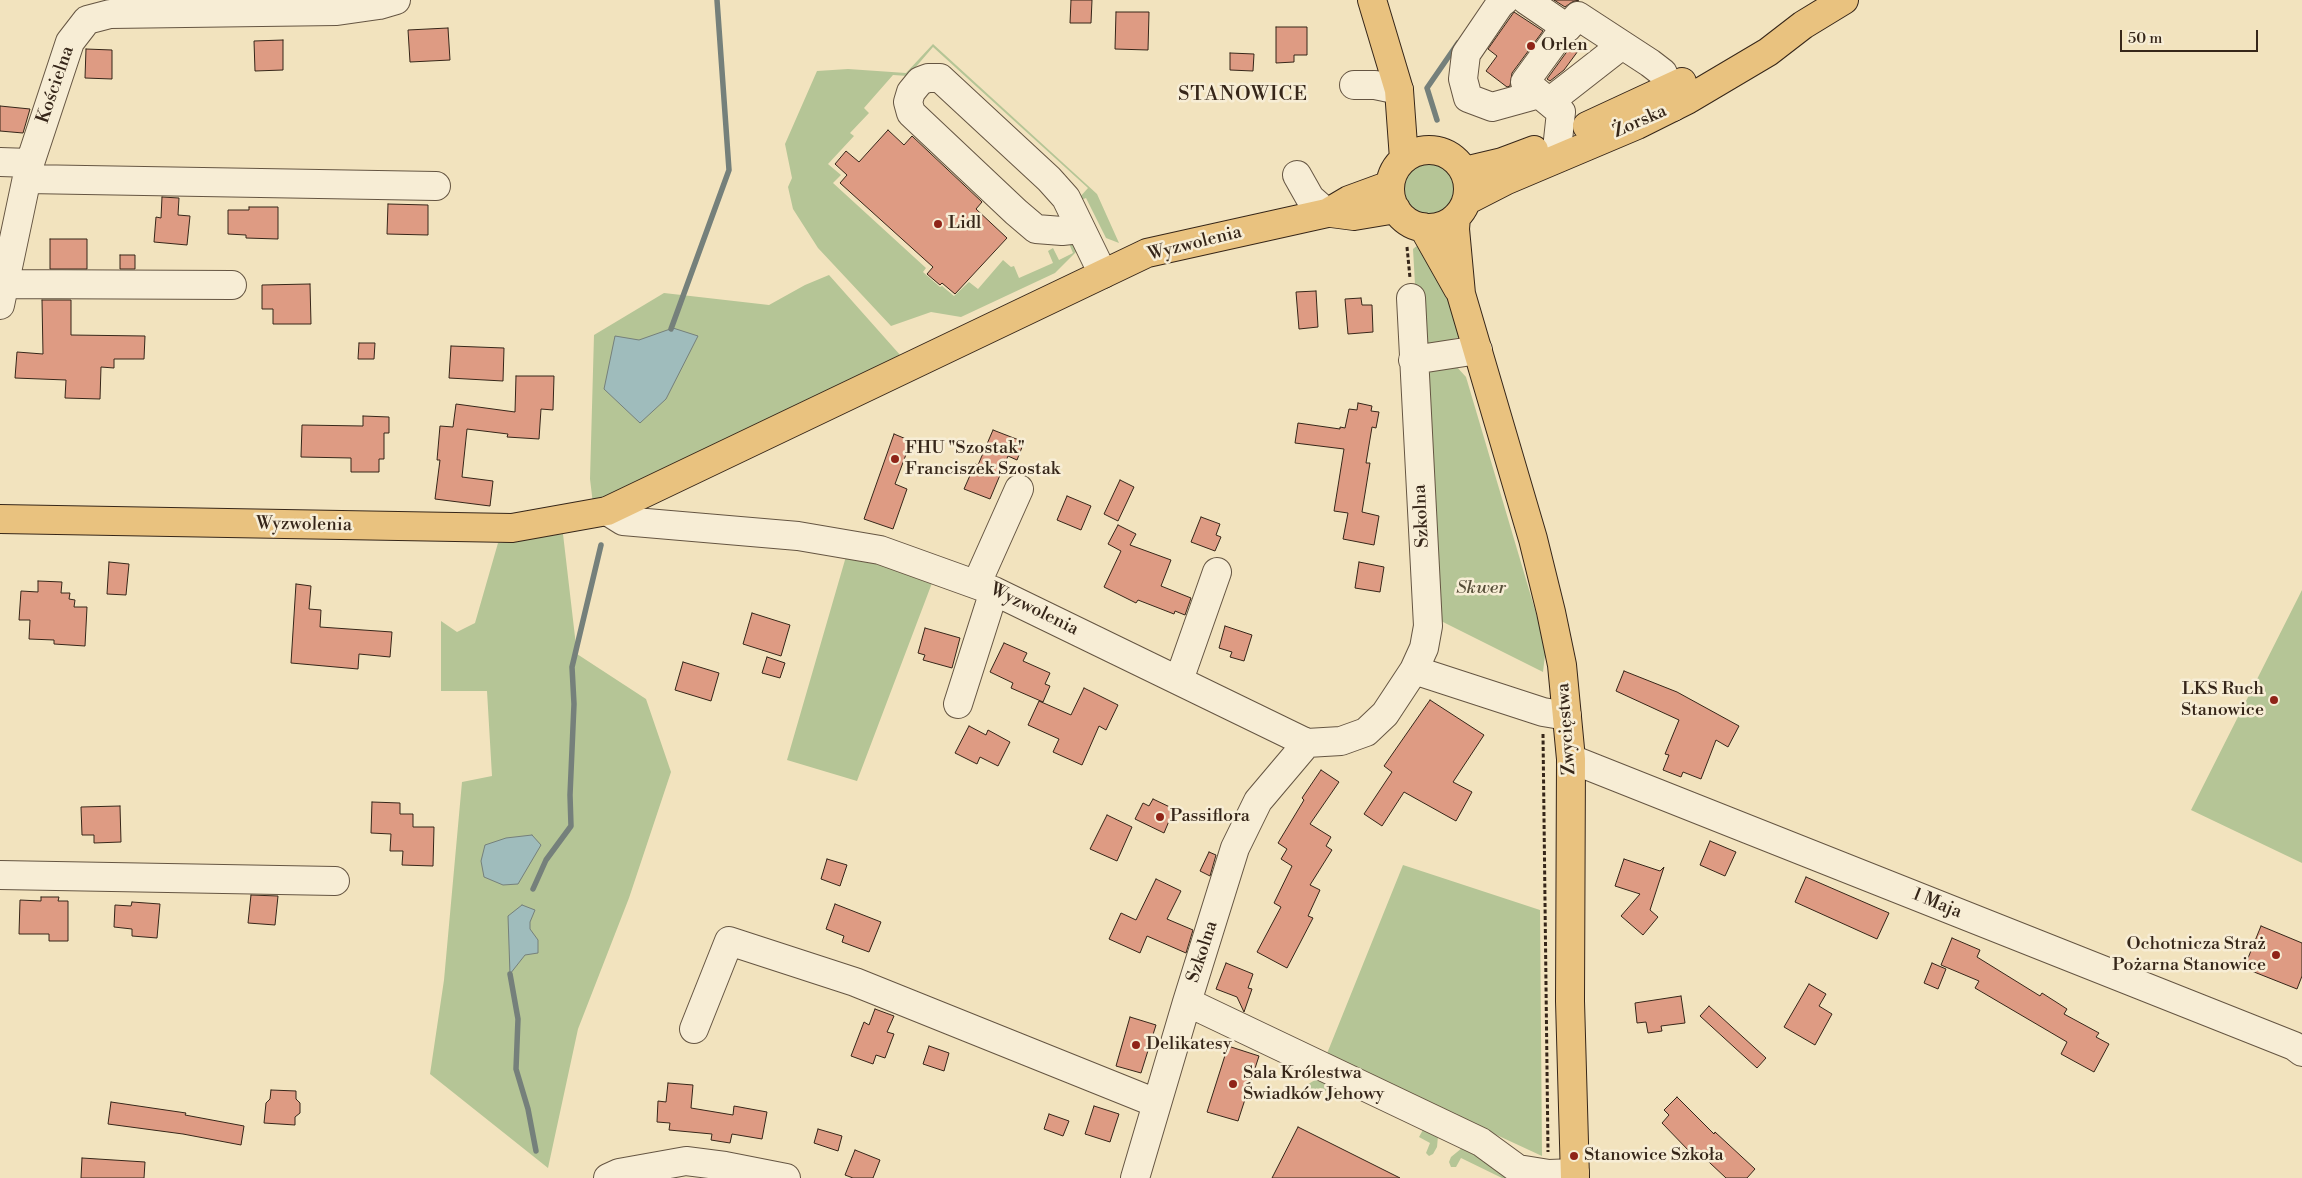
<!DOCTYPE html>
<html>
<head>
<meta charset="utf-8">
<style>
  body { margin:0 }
  #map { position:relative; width:2302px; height:1178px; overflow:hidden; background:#f2e3be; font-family:"Libre Bodoni",serif }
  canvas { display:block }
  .scale { position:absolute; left:2120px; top:30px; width:138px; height:22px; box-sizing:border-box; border:2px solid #362619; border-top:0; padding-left:6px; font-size:15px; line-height:18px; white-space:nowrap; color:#362619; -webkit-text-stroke:4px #f7edd5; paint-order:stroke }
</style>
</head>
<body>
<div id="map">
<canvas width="2302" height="1178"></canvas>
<div class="scale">50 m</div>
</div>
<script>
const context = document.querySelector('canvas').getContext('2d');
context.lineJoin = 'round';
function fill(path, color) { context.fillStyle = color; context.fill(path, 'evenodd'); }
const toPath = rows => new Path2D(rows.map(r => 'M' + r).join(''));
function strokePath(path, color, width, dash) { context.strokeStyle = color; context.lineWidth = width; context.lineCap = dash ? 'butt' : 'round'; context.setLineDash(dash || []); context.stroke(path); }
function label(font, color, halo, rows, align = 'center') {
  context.font = font + ' "Libre Bodoni",serif'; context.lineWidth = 5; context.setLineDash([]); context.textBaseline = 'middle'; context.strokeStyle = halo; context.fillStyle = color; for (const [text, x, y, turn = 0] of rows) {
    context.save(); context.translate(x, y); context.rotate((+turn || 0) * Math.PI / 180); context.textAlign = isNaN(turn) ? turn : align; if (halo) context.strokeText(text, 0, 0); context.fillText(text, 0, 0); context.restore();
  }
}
fill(toPath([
  [933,44,1097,194,1119,243,1106,238,1086,198,1081,200,1079,198,1088,188,933,47,908,76,893,75,864,108,869,113,850,133,854,136,828,164,841,175,833,183,926,268,923,272,940,287,942,286,954,296,969,282,978,289,1003,260,1011,267,1014,266,1019,278,1053,263,1048,251,1053,248,1059,260,1073,253,1068,241,1073,238,1077,251,1055,273,961,317,931,312,891,326,818,248,793,209,788,187,792,178,785,144,817,71,848,69,906,73],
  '1402 190a27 27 0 1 1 54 0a27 27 0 1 1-54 0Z',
  [1418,245,1429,251,1452,305,1460,337,1424,348,1417,320,1413,249],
  [829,275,901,356,593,504,590,479,594,335,664,293,769,305,805,285],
  [1456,366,1466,377,1546,647,1543,672,1439,620,1426,369],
  [563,534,577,654,646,699,671,772,629,898,578,1029,548,1168,430,1074,444,980,462,782,492,776,487,691,441,691,441,621,457,632,475,623,498,543],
  [847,553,932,583,857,781,787,760],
  [2302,590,2302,863,2191,810],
  [1403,865,1540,910,1542,1156,1326,1056],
  [1320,1077,1331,1081,1326,1091,1320,1088,1314,1098,1308,1097,1304,1090,1305,1086],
  [1424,1128,1438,1136,1437,1147,1433,1154,1429,1156,1426,1153,1430,1143,1419,1137],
  [1462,1148,1466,1148,1517,1178,1502,1178,1461,1158,1456,1167,1451,1167,1449,1162,1451,1157]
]), '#b5c596');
const water = toPath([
  [673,328,698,336,666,399,640,423,604,389,615,336,639,340,673,328],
  [532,835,541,845,518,884,503,885,484,877,481,861,485,845,506,838,532,835],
  [522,905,535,910,530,922,530,929,538,940,538,953,525,955,510,974,508,916,522,905]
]);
fill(water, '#9fbcbc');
strokePath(water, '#75807b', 1);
strokePath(toPath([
  [1437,120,1427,88,1458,43],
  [671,329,729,170,717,0],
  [533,889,546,860,571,826,570,795,574,704,572,667,601,545],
  [510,974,518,1019,516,1069,528,1109,536,1151]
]), '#75807b', 5.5);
const building = toPath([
  [1071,0,1092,0,1091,23,1070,23,1071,0],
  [1554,0,1579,0,1572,2,1565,7,1554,0],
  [1116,12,1149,12,1148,50,1115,49,1116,12],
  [1514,12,1543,31,1512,73,1510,86,1507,87,1486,71,1497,56,1488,49,1514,12],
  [1276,27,1307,27,1307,55,1294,55,1294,62,1276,63,1276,27],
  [448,28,450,60,410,62,408,30,448,28],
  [283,40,283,70,255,71,254,41,283,40],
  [1571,46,1578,51,1564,70,1550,81,1547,79,1571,46],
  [86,49,112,50,112,79,85,78,86,49],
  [1230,53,1254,54,1253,71,1230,70,1230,53],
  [0,106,30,109,23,133,0,131,0,106],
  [888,130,904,145,912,136,982,202,976,209,1007,238,955,294,942,283,940,285,927,274,933,267,840,183,847,175,835,164,846,151,859,162,888,130],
  [162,197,179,198,178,215,190,216,187,245,154,242,156,217,161,218,162,197],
  [388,204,428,205,428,235,387,234,388,204],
  [249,207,278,207,278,239,246,238,246,235,228,234,228,210,249,210,249,207],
  [50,239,87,239,87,269,50,269,50,239],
  [120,255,135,255,135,269,120,269,120,255],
  [310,284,311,324,273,324,273,309,262,309,262,285,310,284],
  [1316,291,1318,327,1299,329,1296,292,1316,291],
  [1361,298,1362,305,1372,305,1373,332,1348,334,1345,299,1361,298],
  [42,300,71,300,71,335,145,336,144,359,114,359,114,368,101,367,100,399,65,398,66,380,15,378,17,352,43,354,42,300],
  [359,343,375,343,374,359,358,359,359,343],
  [451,346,504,348,503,381,449,378,451,346],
  [516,376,554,376,553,410,541,409,539,439,507,437,508,434,467,429,462,477,493,481,490,506,435,499,440,460,437,460,440,426,453,427,456,404,515,412,516,376],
  [1358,403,1372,406,1371,411,1379,412,1376,428,1372,427,1366,463,1370,463,1362,512,1379,516,1374,545,1343,539,1348,513,1334,511,1344,449,1295,443,1298,423,1340,429,1340,427,1345,428,1349,409,1357,410,1358,403],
  [363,416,389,417,389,433,384,433,384,459,379,459,379,472,351,472,351,458,301,457,302,425,363,426,363,416],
  [993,430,1024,442,1017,460,1008,456,990,499,964,489,975,464,978,465,993,430],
  [894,434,911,441,895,484,907,489,893,529,864,519,894,434],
  [1120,480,1134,487,1118,521,1104,514,1120,480],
  [1067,496,1091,506,1081,530,1057,520,1067,496],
  [1201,517,1220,524,1216,535,1221,537,1215,551,1191,542,1201,517],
  [1118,525,1136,534,1130,545,1171,560,1161,586,1191,598,1185,615,1175,611,1174,614,1138,600,1136,603,1104,587,1121,551,1108,544,1118,525],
  [109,562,129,564,126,595,107,594,109,562],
  [1359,562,1384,567,1380,592,1355,588,1359,562],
  [38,581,62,582,61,593,70,593,69,599,75,600,74,607,87,607,85,646,54,644,54,640,29,639,30,620,19,620,21,591,38,592,38,581],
  [296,584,311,586,309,609,321,610,320,627,392,632,390,657,359,654,358,669,291,663,296,584],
  [752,613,790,625,781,656,743,644,752,613],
  [1225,626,1252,635,1244,661,1230,657,1232,652,1219,648,1225,626],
  [925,628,960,638,952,668,923,660,925,655,918,653,925,628],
  [1004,643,1027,653,1023,661,1050,673,1045,684,1050,686,1043,702,1011,688,1013,683,990,672,1004,643],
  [767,657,785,663,780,678,762,673,767,657],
  [683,662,719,673,711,701,675,690,683,662],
  [1624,671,1677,692,1739,726,1728,747,1716,740,1701,779,1683,772,1681,777,1663,770,1669,755,1665,754,1679,720,1616,691,1624,671],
  [1084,688,1118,705,1106,730,1099,726,1082,765,1053,752,1059,739,1028,725,1039,701,1071,715,1084,688],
  [1430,700,1484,735,1453,782,1472,792,1456,821,1404,792,1382,826,1364,814,1392,772,1384,766,1430,700],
  [969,726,986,735,988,730,1010,742,998,766,980,757,977,764,955,753,969,726],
  [1321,770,1339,782,1310,824,1331,837,1326,846,1332,850,1310,885,1320,890,1308,916,1313,918,1287,968,1257,952,1281,907,1274,903,1292,866,1281,859,1287,849,1278,843,1304,800,1302,798,1321,770],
  [1153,799,1174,809,1164,833,1135,819,1143,803,1149,806,1153,799],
  [372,802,400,803,400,814,413,814,413,827,434,827,433,866,402,865,403,851,390,851,391,834,371,833,372,802],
  [120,806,121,842,94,843,94,835,82,835,81,807,120,806],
  [1107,815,1132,827,1117,861,1090,849,1107,815],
  [1710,841,1736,852,1725,876,1700,865,1710,841],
  [1209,852,1216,855,1210,876,1200,871,1209,852],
  [827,859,847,865,840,886,821,879,827,859],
  [1624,859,1660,871,1664,867,1650,910,1658,917,1643,935,1621,916,1640,894,1615,886,1624,859],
  [1806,877,1889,913,1877,939,1795,902,1806,877],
  [1156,879,1181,891,1167,919,1193,930,1186,953,1147,936,1140,953,1109,939,1121,913,1136,920,1156,879],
  [251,895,278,896,275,925,248,923,251,895],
  [41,897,59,897,58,901,68,901,68,941,49,941,49,934,19,934,20,900,41,901,41,897],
  [132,902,160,904,157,938,132,936,132,929,114,927,115,905,131,906,132,902],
  [835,904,881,922,869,952,842,942,844,936,826,929,835,904],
  [2261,926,2302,943,2302,976,2297,989,2244,968,2261,926],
  [1952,938,1980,950,1977,957,2040,996,2042,993,2067,1009,2064,1014,2099,1033,2096,1037,2109,1044,2094,1072,2061,1054,2067,1042,1975,988,1979,981,1941,965,1952,938],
  [1226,963,1253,974,1248,988,1252,989,1244,1012,1237,997,1216,989,1226,963],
  [1932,963,1946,969,1938,989,1924,983,1932,963],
  [1809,984,1826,994,1819,1006,1832,1014,1815,1045,1784,1027,1809,984],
  [1681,996,1685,1023,1661,1026,1662,1031,1648,1033,1646,1022,1637,1023,1635,1003,1681,996],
  [1709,1006,1766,1058,1757,1068,1700,1016,1709,1006],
  [875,1009,894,1016,887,1032,894,1034,885,1058,876,1055,873,1064,851,1056,864,1022,869,1025,875,1009],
  [1130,1017,1156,1025,1141,1073,1116,1066,1130,1017],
  [929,1046,949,1053,944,1071,923,1064,929,1046],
  [1228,1046,1259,1056,1238,1121,1207,1112,1228,1046],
  [668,1083,693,1085,691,1108,733,1115,734,1106,767,1112,762,1139,732,1134,730,1143,711,1140,712,1134,669,1130,670,1123,657,1122,658,1101,666,1102,668,1083],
  [271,1090,296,1091,296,1099,300,1103,300,1113,295,1117,295,1125,264,1123,266,1103,270,1099,271,1090],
  [1677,1097,1714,1134,1715,1132,1755,1169,1747,1178,1726,1178,1694,1148,1690,1152,1662,1123,1669,1115,1664,1110,1677,1097],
  [111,1102,186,1113,185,1115,244,1126,241,1145,183,1134,108,1124,111,1102],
  [1094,1106,1119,1114,1110,1142,1085,1134,1094,1106],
  [1049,1114,1069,1121,1063,1136,1044,1129,1049,1114],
  [1298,1127,1400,1178,1272,1178,1298,1127],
  [818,1129,842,1136,838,1151,814,1143,818,1129],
  [855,1150,880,1160,873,1178,853,1178,845,1175,855,1150],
  [82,1158,145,1162,144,1178,81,1178,82,1158]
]);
fill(building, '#de9b83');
strokePath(building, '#362619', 1);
const minor = toPath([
  [1505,0,1500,4,1466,54,1463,79,1468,98,1492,107,1539,94],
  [1526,0,1567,28],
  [1354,85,1375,85,1399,90],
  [1549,102,1622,45],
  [1558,140,1561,112,1525,82,1563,30,1567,28,1578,16,1650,63,1663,73,1673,107],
  [0,162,30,163],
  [1297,175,1310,198,1327,213],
  [27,179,436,186],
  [1080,229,1062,231,1036,229,1016,212,911,113,908,102,911,92,920,81,928,78,940,78,1049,179,1066,198,1103,274],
  [5,284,232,285],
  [0,305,30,163,70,42,87,20,110,14,337,11,379,5,396,0],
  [1413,360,1478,350],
  [607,511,623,521,798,536,880,550,994,591,1307,743,1341,741,1366,732,1385,714,1414,670,1424,648,1428,626,1411,298],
  [977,583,1019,489],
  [1414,670,1543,712,1567,716],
  [1179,680,1217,572],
  [958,704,994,591],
  [1571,759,2294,1046,2302,1052],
  [0,875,335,881],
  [1187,1002,1481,1142,1518,1169,1549,1174,1575,1173],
  [694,1029,729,941,855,982,1156,1103],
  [608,1178,619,1173,686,1161,725,1166,786,1178],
  [1135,1178,1187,1002,1235,848,1258,801,1307,743]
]);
const major = toPath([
  [1372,0,1399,90,1404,159],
  [1587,126,1682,82],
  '1390 189a39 39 0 1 1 78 0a39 39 0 1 1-78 0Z',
  [1464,171,1502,162,1534,150],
  [1466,201,1507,180,1637,125,1687,100,1768,52,1803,25,1844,0],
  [1331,213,1354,216,1396,209],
  [1456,217,1455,229,1461,294,1533,539,1551,612,1562,665,1571,759,1570,1001,1575,1178],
  [1423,227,1458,289],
  [0,519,512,528,607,511,1147,253,1327,213,1349,200,1390,185]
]);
strokePath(minor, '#655542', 30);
strokePath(major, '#362619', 30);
strokePath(toPath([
  [1407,247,1410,278],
  [1543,734,1548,1152]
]), '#362619', 3, [4, 2.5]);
strokePath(minor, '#f7edd5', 28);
strokePath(major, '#e9c27f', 28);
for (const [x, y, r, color] of [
  [1531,46,5,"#8f2418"],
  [938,224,5,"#8f2418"],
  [895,459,5,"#8f2418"],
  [2274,700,5,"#8f2418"],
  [1160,817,5,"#8f2418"],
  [2276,955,5,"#8f2418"],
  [1136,1045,5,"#8f2418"],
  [1233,1084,5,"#8f2418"],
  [1574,1156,5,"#8f2418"]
]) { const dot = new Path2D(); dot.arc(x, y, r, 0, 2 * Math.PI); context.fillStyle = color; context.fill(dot); strokePath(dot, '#f7edd5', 2); }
label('18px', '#362619', '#f7edd5', [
  ["Orlen",1541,46],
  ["Lidl",948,224],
  ["FHU \"Szostak\"",905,449],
  ["Franciszek Szostak",905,470],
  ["LKS Ruch",2264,690,"right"],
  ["Stanowice",2264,711,"right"],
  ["Passiflora",1170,817],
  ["Ochotnicza Straż",2266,945,"right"],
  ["Pożarna Stanowice",2266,966,"right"],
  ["Delikatesy",1146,1045],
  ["Sala Królestwa",1243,1074],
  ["Świadków Jehowy",1243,1095],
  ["Stanowice Szkoła",1584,1156]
], 'left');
label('18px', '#362619', '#f7edd5', [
  ["Kościelna",56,85,-71],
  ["Żorska",1640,122,-24],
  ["Wyzwolenia",1195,244,-14],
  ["Szkolna",1422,516,-93],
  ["Wyzwolenia",304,525,1],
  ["Wyzwolenia",1034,610,26],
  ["Zwycięstwa",1567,729,-94],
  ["1 Maja",1937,904,22],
  ["Szkolna",1203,952,-72]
]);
label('italic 18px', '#564e38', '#f7edd5', [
  ["Skwer",1481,589]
]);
context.letterSpacing = '1px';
label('20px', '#362619', '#f7edd5', [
  ["STANOWICE",1243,95]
]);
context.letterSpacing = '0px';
</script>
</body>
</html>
